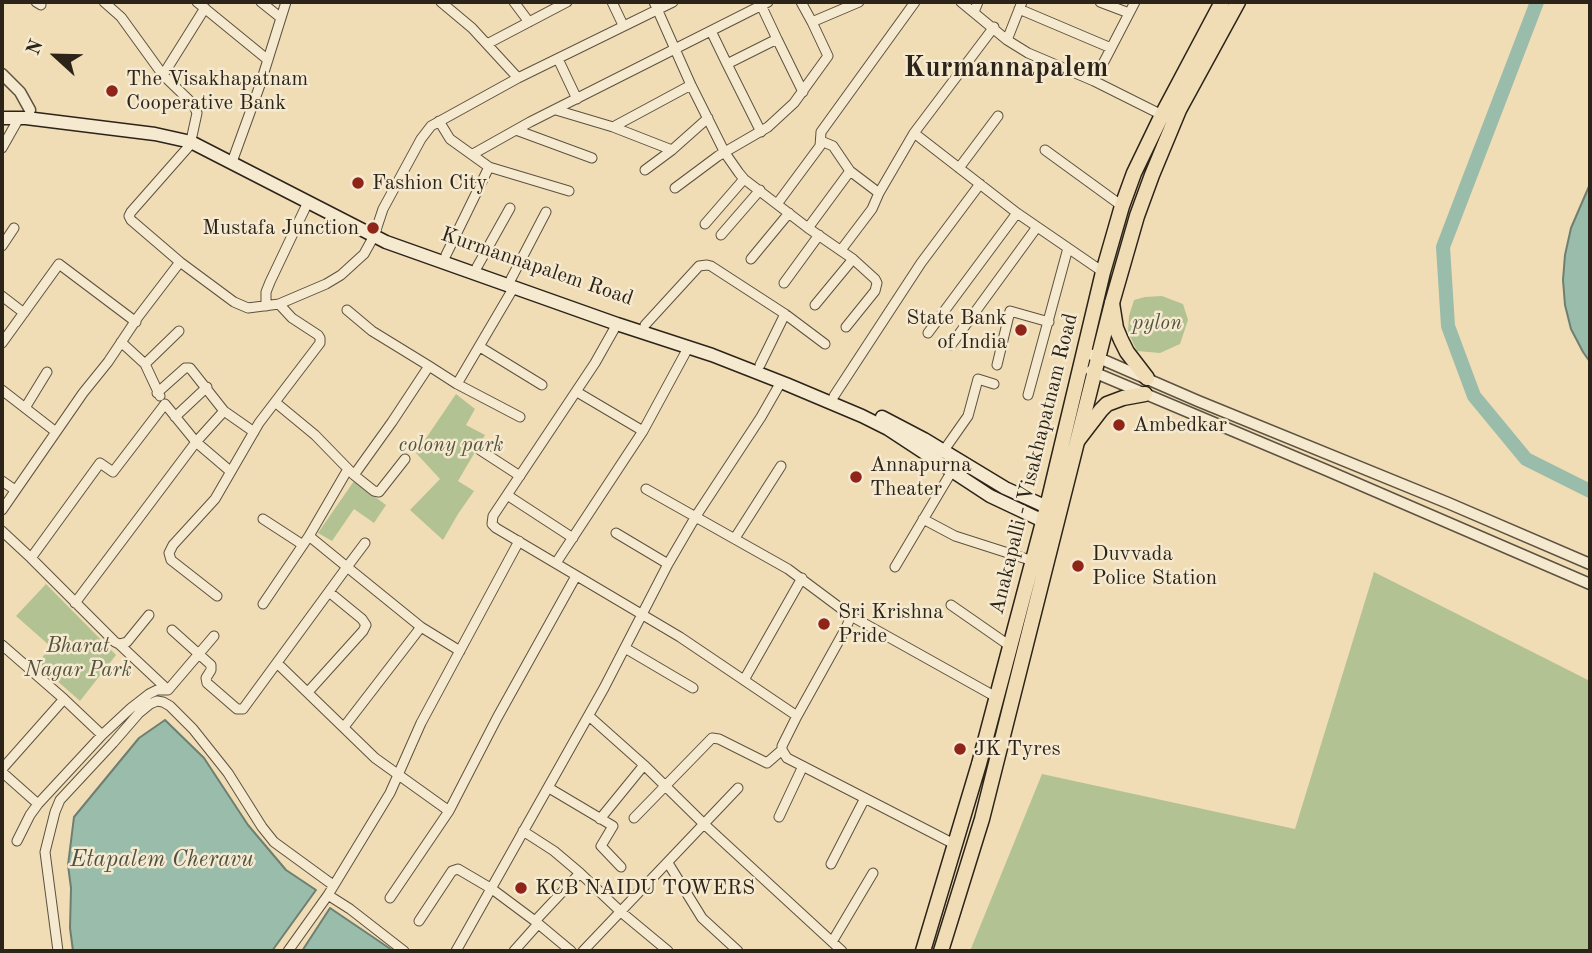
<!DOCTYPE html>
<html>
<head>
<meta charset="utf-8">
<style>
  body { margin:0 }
  #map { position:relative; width:1592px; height:953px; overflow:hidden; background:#f0ddb5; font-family:"Old Standard TT",serif }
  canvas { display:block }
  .frame { position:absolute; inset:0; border:4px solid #2c2319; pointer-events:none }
  .north { position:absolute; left:21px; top:21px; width:70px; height:70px; -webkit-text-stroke:5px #f5e9cf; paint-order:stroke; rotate:292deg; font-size:19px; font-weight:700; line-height:28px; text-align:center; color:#2c2319 }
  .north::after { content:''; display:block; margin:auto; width:24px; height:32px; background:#2c2319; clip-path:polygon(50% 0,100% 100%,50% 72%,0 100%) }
</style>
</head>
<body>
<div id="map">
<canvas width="1592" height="953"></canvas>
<div class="frame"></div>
<div class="north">N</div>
</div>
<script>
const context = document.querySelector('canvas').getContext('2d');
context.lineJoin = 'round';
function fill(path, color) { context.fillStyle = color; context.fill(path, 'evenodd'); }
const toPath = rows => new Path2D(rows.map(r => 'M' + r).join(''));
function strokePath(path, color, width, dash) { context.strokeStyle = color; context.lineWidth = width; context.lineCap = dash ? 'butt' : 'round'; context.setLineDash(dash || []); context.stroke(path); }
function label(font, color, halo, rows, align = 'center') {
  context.font = font + ' "Old Standard TT",serif'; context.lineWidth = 5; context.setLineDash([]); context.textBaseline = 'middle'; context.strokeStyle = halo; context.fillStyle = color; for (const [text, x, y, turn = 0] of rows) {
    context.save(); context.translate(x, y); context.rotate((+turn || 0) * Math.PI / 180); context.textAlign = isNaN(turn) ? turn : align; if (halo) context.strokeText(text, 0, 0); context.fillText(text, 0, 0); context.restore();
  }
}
fill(toPath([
  [1162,296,1183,304,1188,320,1180,344,1160,353,1137,351,1128,332,1129,316,1134,300,1145,297],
  [456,394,475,409,466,425,485,435,458,481,474,491,458,514,443,540,410,510,440,479,416,453],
  [354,481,386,505,374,523,354,509,332,541,318,533],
  [1374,572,1590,681,1590,951,970,951,1042,774,1295,829],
  [46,584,116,655,80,701,38,664,50,646,16,616]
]), '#b3c292');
const water = toPath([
  [1590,184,1590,362,1583,352,1571,329,1565,305,1563,280,1565,255,1571,228,1590,184],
  [165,720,204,758,248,825,286,870,316,890,272,951,73,951,70,928,71,888,68,865,74,817,139,738,165,720],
  [330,908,392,950,393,951,302,951,330,908]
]);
fill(water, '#9abcab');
strokePath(water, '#6e7f71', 2);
strokePath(toPath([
  [1537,2,1443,247,1448,326,1474,396,1526,459,1590,491]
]), '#9abcab', 14);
const minor = toPath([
  [36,2,41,5],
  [104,2,121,17,163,75,193,104,197,113,192,136],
  [197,2,268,60],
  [261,2,281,18],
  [441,2,472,28,518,78],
  [514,2,529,22],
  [612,2,623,25],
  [654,2,691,85,725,153,739,173,744,179,808,228,853,259,875,279,877,283,875,291,846,327],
  [801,2,812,22],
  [961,2,1007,40,1028,53,1094,81,1162,115],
  [1100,2,1129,13],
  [761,5,777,39],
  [1019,9,1111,48],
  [974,12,978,2],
  [994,27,914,133,1017,213,1103,272],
  [711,31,727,64],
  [1007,40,1022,2],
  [487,44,567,2],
  [558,59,577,99],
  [163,75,205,8],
  [1094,81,1135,2],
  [556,110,613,127,672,150],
  [439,121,450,139,489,167,569,191],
  [613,127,691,85],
  [516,130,592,158],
  [761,132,727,64,777,39,803,92],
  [821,141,833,146,850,171,879,193],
  [191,142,190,145,131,212,129,216,131,220,180,262,234,302,248,308,279,304,326,284,341,275,364,254,374,236,383,209,421,139,431,126,518,78,673,2],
  [2,148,19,118],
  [1045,150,1122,206],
  [473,154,530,122,768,2],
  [232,162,260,85,286,2],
  [959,168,998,116],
  [645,170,672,150,708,118],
  [675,188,718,156,768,127,794,103,828,56,812,22,859,2],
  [777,204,820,146,821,132,915,2],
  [705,224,744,179],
  [808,228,850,171],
  [721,235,760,190],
  [2,246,14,228],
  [841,250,872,209,879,193,914,133],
  [446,255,489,167],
  [751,259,789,213],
  [477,267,510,208],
  [511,279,546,212],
  [784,283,819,235],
  [2,296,24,313],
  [815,305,853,259],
  [266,306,266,292,270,282,308,202],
  [347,310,372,331,429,366,457,384,520,417],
  [617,324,595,363,493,516,492,524,496,528,680,637,797,716,846,628,851,616],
  [645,325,699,266,707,265,711,266,785,314,825,344],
  [928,333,1017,213],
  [121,342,145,364,160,396],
  [2,343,59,264,136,322],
  [951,345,1037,227],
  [480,347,542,385],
  [145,364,179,331],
  [760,365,785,314],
  [997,365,1010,311,1049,322],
  [457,384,514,287],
  [2,390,56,432],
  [577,392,643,431],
  [157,393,185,368,190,368,224,411,254,432],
  [1028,395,1068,248],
  [834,396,921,263,980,184],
  [275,402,315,435,354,475,392,422,429,366],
  [25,408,47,372],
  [224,411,196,442,230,471],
  [175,417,207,387],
  [480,450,520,476],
  [942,453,968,416,978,379,994,384],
  [354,475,374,491,379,492,405,459],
  [2,481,15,490],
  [646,489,788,569,851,616,996,697],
  [507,495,573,538],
  [2,510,83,393,108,362,138,317,180,262],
  [263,519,303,545],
  [923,519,955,536,1033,561],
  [2,531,31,558,115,642,119,644,127,642,149,615],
  [616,533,668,564],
  [735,538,781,466],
  [365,543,347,567,421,627],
  [31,558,100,463,113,472,165,404,196,442,75,603],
  [556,563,643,431,688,348],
  [895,567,952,471],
  [217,596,171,560,169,553,173,545,215,499,259,423,320,343,320,338,318,335,292,318,279,304],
  [263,604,309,536,348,469],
  [951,605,1010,646],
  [172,630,211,665,211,670,206,678,207,683,237,709,243,709,347,567,309,536],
  [119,644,168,690],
  [2,645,64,699,2,769],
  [625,648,693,688],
  [277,663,375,758,449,811],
  [744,680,802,578],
  [308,692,363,631,366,625,362,619,329,592],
  [64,699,102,735],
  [589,716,644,765,704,824,842,951],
  [797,716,782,746,782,750,787,758,956,845],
  [344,727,421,627,460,651],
  [2,772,38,804,102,735,131,708,149,694,157,690,168,690,214,636],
  [549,788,613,826,601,846,621,867],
  [779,817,803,766],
  [634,818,712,738,719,739,767,763,782,750],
  [600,819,644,765],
  [523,831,554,851,580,873,621,912,668,951],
  [17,841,30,815,38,804],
  [668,863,702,918,738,951],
  [831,864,865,798],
  [328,895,350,909,404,951],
  [390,898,449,811,497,718,576,576],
  [419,921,452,871,458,869,492,889,535,921,571,951],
  [535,921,580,873],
  [832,942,873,873],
  [58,951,45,852,55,812,60,800,113,743,139,713,150,704,157,701,163,702,170,706,193,729,228,773,262,827,274,842,333,885],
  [288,951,328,895,390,793,421,723,519,541],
  [456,951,604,688,668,564,696,516,761,417,781,382],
  [514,951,538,924],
  [583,951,738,788]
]);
const tertiary = toPath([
  [2,74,20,92,30,110],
  [1085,352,1198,401,1448,503,1590,564],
  [1091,371,1326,470,1590,584]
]);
const secondary = toPath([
  [2,118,26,118,155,134,191,142,386,242,617,324,712,355,786,384,862,416,888,429,990,496,1043,521],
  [882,417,924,439,1005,488,1047,507]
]);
const primary = toPath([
  [923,951,979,764,1047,507,1103,272,1122,206,1134,173,1162,115,1222,2],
  [941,951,982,819,1112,303,1137,216,1152,175,1179,110,1238,2]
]);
const trunk = toPath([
  [1112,303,1116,328,1121,340,1127,352,1147,378],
  [1078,440,1101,410,1107,404,1123,398,1145,394]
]);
strokePath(minor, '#5d5240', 11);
strokePath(tertiary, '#5d5240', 13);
strokePath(secondary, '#2c2319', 15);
strokePath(primary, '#2c2319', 17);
strokePath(trunk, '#2c2319', 17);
strokePath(minor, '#f5e9cf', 9);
strokePath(tertiary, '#f5e9cf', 10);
strokePath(secondary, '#f5e9cf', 12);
strokePath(primary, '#f0ddb5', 14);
strokePath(trunk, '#f0ddb5', 14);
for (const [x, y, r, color] of [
  [112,91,7,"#8f2418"],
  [358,183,7,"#8f2418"],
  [373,228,7,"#8f2418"],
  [1021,330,7,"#8f2418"],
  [1119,425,7,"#8f2418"],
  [856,477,7,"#8f2418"],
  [1078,566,7,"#8f2418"],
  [824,624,7,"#8f2418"],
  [960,749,7,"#8f2418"],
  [521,888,7,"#8f2418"]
]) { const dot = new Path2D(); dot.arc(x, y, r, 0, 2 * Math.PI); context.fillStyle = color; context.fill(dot); strokePath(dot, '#f5e9cf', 2.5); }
label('21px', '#2c2319', '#f5e9cf', [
  ["The Visakhapatnam",126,79],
  ["Cooperative Bank",126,103],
  ["Fashion City",372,183],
  ["Mustafa Junction",359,228,"right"],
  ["State Bank",1007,318,"right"],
  ["of India",1007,342,"right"],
  ["Ambedkar",1133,425],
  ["Annapurna",870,465],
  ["Theater",870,489],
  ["Duvvada",1092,554],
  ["Police Station",1092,578],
  ["Sri Krishna",838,612],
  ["Pride",838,636],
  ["JK Tyres",974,749],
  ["KCB NAIDU TOWERS",535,888]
], 'left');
label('21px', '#2c2319', '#f5e9cf', [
  ["Kurmannapalem Road",537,267,19],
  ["Anakapalli - Visakhapatnam Road",1034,464,-76]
]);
label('italic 21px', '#54533d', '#f5e9cf', [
  ["pylon",1157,323],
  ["colony park",451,445],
  ["Bharat",78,646],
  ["Nagar Park",78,670]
]);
label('italic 23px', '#4d5145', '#f5e9cf', [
  ["Etapalem Cheravu",162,860]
]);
label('bold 28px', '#2c2319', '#f5e9cf', [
  ["Kurmannapalem",1006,69]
]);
</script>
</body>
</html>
